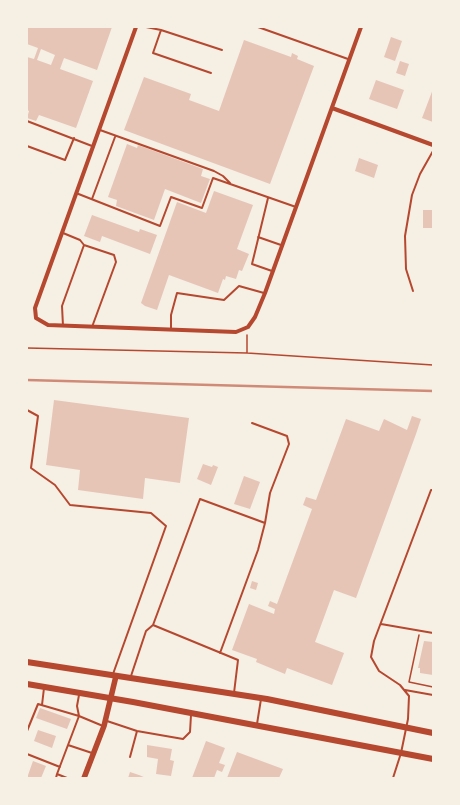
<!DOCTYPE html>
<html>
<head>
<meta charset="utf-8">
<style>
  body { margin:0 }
  #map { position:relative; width:460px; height:805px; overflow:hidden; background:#f6efe4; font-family:Helvetica,sans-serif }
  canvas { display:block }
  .frame { position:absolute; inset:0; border:28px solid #f6efe4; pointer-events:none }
</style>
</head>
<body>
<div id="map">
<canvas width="460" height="805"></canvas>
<div class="frame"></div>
</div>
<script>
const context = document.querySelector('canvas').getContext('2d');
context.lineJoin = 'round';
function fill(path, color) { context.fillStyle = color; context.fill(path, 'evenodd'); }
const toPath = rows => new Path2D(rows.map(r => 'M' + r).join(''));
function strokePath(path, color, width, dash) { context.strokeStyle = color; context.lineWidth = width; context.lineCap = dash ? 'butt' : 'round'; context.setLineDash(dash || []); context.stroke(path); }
fill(toPath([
  [27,27,112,27,97,70,64,58,60,69,93,81,76,128,39,115,36,121,27,118,29,111,27,110,27,57,34,59,38,48,27,44],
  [41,49,55,55,51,65,37,60],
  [391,37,402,41,395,61,384,57],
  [244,40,291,57,292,53,298,56,297,59,314,66,270,184,124,130,144,77,191,94,189,100,219,111],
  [400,61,409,64,405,76,396,73],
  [376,80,404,90,397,109,369,99],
  [433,89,433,122,422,118],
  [127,144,137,148,138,145,203,169,201,176,210,179,201,203,165,189,154,220,116,206,117,200,108,197],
  [359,158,378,165,374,178,355,171],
  [214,191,253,205,237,249,249,254,242,271,239,270,236,279,226,276,225,280,223,279,218,293,169,275,157,310,145,306,141,303,177,202,206,213],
  [423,210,433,210,433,228,423,228],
  [92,215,139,232,140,229,157,235,150,254,102,236,100,242,84,236],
  [54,400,189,418,180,483,145,478,143,499,78,490,80,470,46,465],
  [412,416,421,419,416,434,356,598,334,590,315,642,344,653,332,685,287,668,285,674,256,662,257,659,232,650,249,604,274,614,275,609,268,606,270,601,277,604,312,509,303,505,306,497,316,500,346,419,379,431,384,419,407,430],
  [203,464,212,467,213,465,218,467,211,485,197,479],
  [244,476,260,482,250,509,234,504],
  [252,581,258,583,256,590,250,588],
  [424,641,433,642,433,675,420,673,420,668,418,668],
  [40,708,71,719,67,729,36,718],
  [38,730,56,736,52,748,34,741],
  [206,741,225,748,219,763,225,765,222,772,217,770,214,778,192,778],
  [147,745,172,749,170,760,174,761,171,776,156,774,158,759,147,757],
  [237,752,283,769,279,778,227,778],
  [33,761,46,766,41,778,27,778],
  [130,772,139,775,146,778,128,778]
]), '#e6c5b7');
strokePath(toPath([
  [247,335,247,353],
  [27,348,247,353,433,365],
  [419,635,409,682,433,687]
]), '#b5482f', 1.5);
strokePath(toPath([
  [146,27,161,30,153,53,211,73],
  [258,27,348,59],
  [161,30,222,50],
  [27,121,92,146],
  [100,130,214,171,223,176,230,183],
  [27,146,65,160,74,138],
  [76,193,160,226,171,197,202,208,213,178,296,207],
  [268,198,252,264,272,271],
  [92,199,115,137],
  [63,233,80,240,84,245,114,255,116,262,92,327],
  [258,237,281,245],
  [413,291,406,269,405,236,412,195,420,174,433,151],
  [63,326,62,306,84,245],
  [171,329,171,315,177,293,224,300,239,286,264,293],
  [27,410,38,416,31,468,55,485,70,505,151,513,166,526,113,674],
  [252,423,287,436,289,444,270,493,265,523],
  [381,624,433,633],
  [153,625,200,499,265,523,258,550,220,653],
  [131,676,146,631,153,625,238,660,234,693],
  [405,690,433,695],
  [42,705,44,688],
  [107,721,137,731,183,739,190,732,191,715],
  [257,724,261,699],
  [27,731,38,704,79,716,77,706,79,695],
  [68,745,92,753],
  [27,754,60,767],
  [130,757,137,731],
  [56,778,57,774],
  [67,778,57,774,79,716,103,726],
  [393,778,401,753,408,719,409,696,400,685,379,671,371,657,374,641,431,490,433,490]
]), '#b5482f', 2);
strokePath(toPath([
  [136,27,35,308,36,318,48,325,236,332,248,327,255,317,265,293,361,27],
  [332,108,433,145]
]), '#b5482f', 4);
strokePath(toPath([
  [84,778,104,726,116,676]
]), '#b5482f', 5.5);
strokePath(toPath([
  [27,662,267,699,433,733],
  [27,684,133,702,433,759]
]), '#b5482f', 6);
strokePath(toPath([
  [27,380,433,391]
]), '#cf8b77', 2.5);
</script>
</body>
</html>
